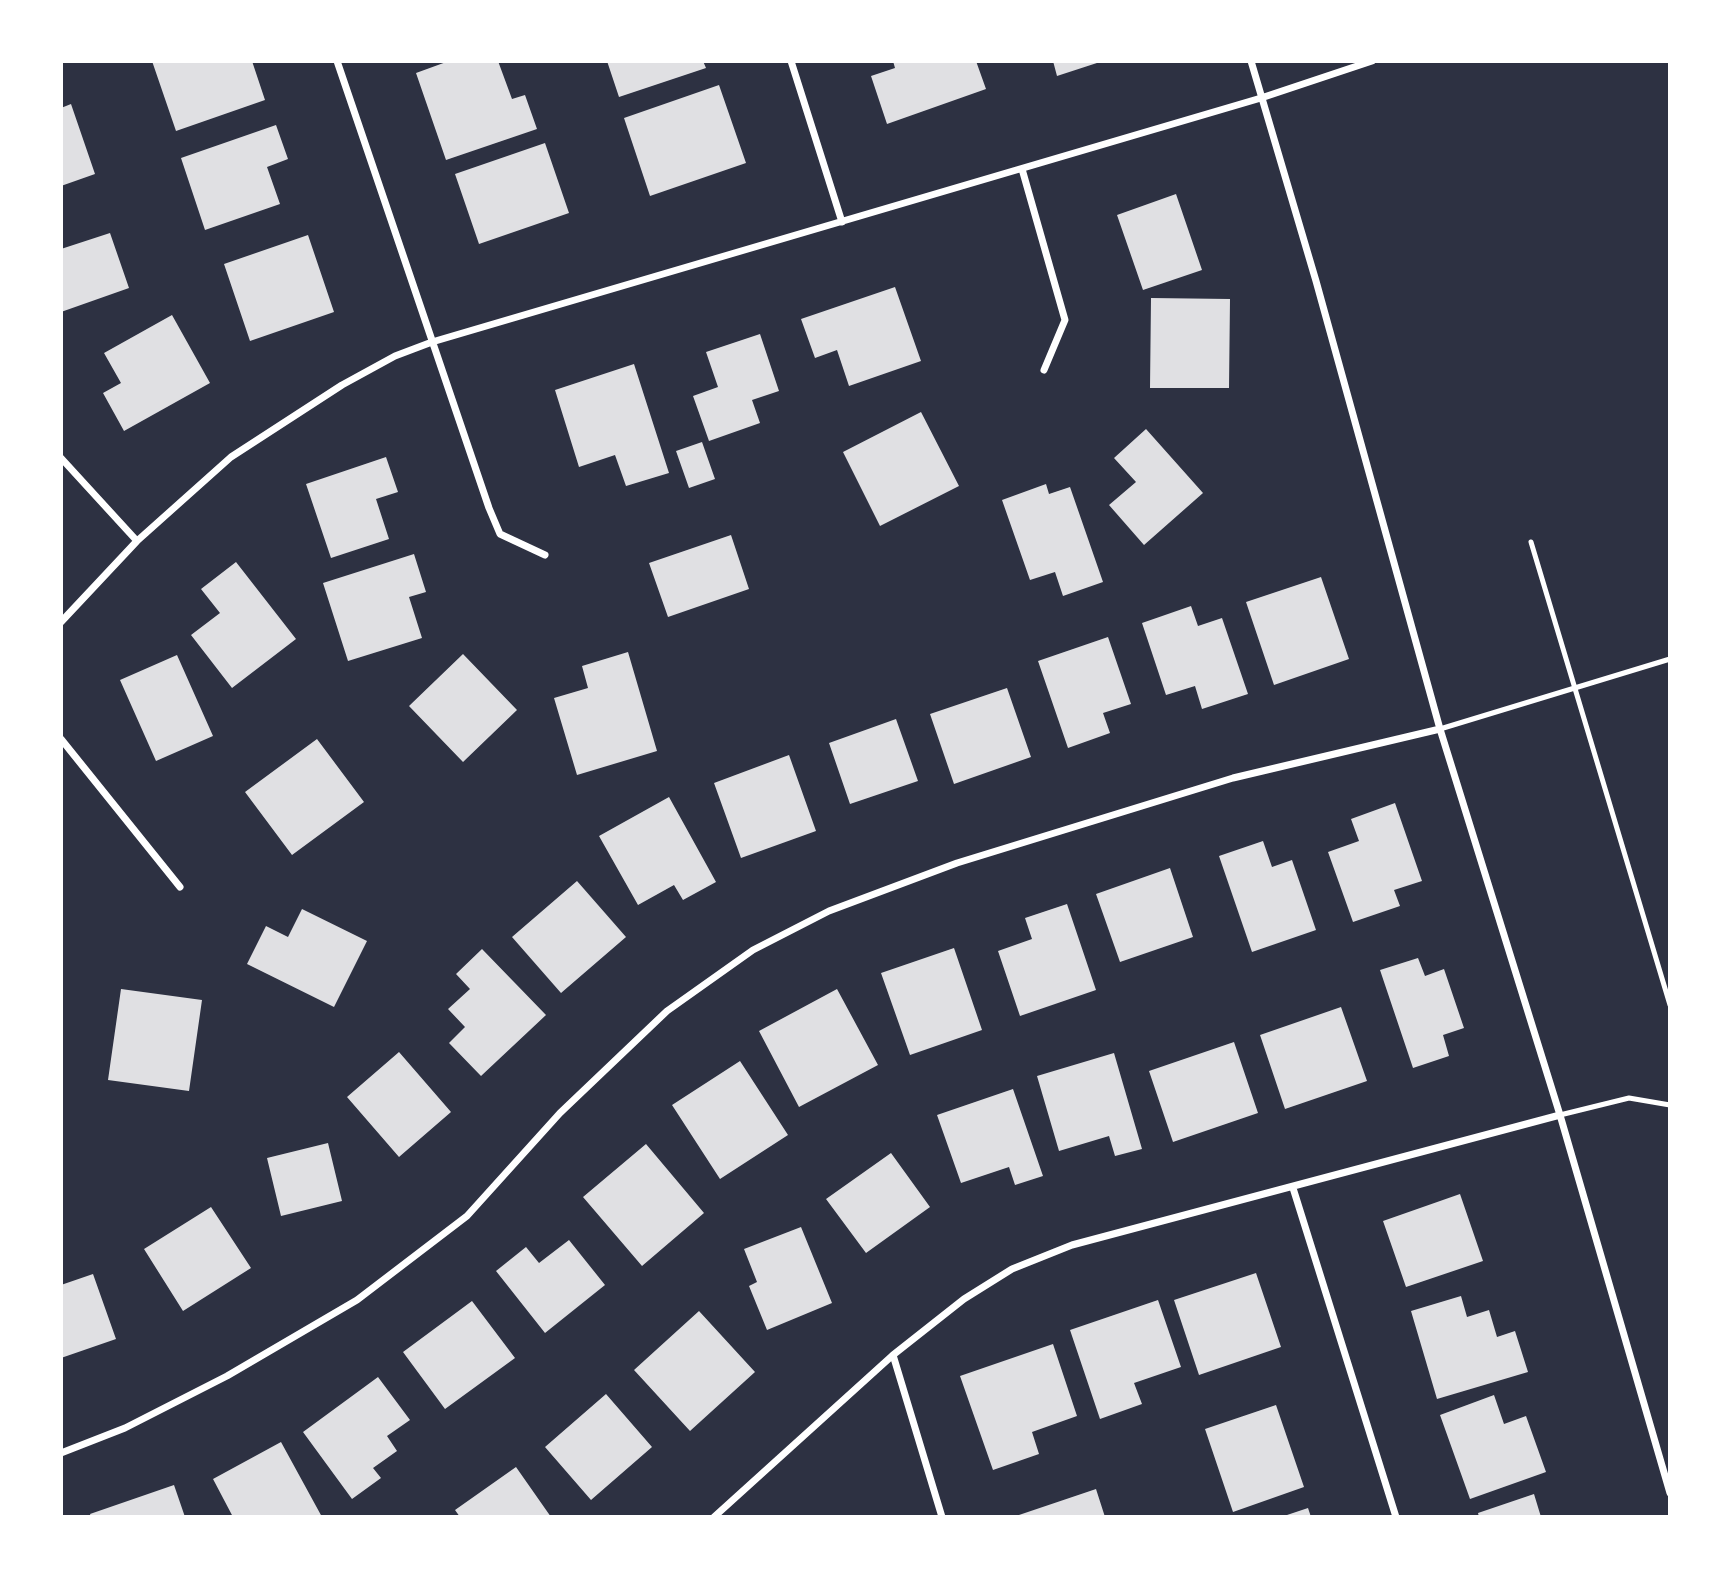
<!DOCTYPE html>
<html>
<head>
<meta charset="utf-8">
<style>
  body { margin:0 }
  #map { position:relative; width:1731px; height:1578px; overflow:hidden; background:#2d3142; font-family:"Space Grotesk",sans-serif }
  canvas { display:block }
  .frame { position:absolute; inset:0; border:63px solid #fff; pointer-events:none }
</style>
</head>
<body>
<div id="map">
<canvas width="1731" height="1578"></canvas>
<div class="frame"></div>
</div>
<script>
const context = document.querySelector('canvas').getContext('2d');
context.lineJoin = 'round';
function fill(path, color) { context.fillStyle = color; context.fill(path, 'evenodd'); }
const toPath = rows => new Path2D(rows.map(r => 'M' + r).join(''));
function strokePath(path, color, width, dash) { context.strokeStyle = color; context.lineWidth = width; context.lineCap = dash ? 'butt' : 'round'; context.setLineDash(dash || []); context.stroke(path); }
fill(toPath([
  [152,61,252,61,265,100,176,131],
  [449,61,498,61,512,99,525,95,537,129,446,160,416,73],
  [607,61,703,61,706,68,619,97],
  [893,61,976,61,986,89,887,124,871,76,895,68],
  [1053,61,1100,61,1100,62,1057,76],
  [719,85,746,163,650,196,624,118],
  [71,104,95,174,61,186,61,108],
  [276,125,288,159,267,167,280,204,205,230,181,158],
  [545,143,569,213,479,244,455,174],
  [1176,194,1202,270,1143,290,1117,215],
  [110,233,129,288,61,312,61,249],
  [308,235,334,312,250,341,224,264],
  [895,287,921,361,849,386,837,350,815,358,801,319],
  [1151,298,1230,299,1229,388,1150,388],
  [172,315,210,383,124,431,103,393,121,383,104,353],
  [760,334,779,391,752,400,760,423,709,441,693,396,718,387,706,352],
  [634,364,669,473,626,486,615,455,579,467,555,390],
  [921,412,959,486,880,526,843,452],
  [1146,429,1203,493,1144,545,1109,505,1136,482,1114,458],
  [702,442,715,479,689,488,676,451],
  [386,457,398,492,376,499,389,539,331,558,306,484],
  [1046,484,1049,494,1070,487,1103,582,1063,596,1055,572,1030,580,1002,500],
  [731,535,749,589,668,617,649,563],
  [414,554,426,592,409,597,422,638,348,661,323,583],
  [236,562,296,639,232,688,191,635,220,613,201,589],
  [1321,577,1349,659,1274,685,1246,602],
  [1191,606,1198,626,1222,618,1248,694,1202,709,1195,686,1166,695,1142,623],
  [1108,637,1131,704,1103,713,1110,733,1068,748,1038,661],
  [628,652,657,751,577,775,554,698,588,688,582,666],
  [463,654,517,710,463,762,409,706],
  [177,655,213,736,156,761,120,680],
  [1007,688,1031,757,954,784,930,714],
  [896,719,918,781,850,804,829,743],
  [317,739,364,802,292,855,245,792],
  [789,755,816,831,741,858,714,783],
  [669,797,716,882,683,900,674,885,638,905,599,836],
  [1395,803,1422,881,1394,890,1400,906,1353,922,1328,852,1359,841,1351,819],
  [1263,841,1272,867,1292,860,1316,930,1252,952,1219,856],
  [1170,868,1193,937,1120,962,1096,894],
  [577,881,626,937,561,993,512,937],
  [1067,904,1096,990,1020,1016,998,951,1032,939,1025,918],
  [302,909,367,941,334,1007,247,964,266,926,288,937],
  [954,948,982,1030,910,1055,881,973],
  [482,949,546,1015,481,1076,449,1043,465,1027,448,1009,470,989,456,974],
  [1418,958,1425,976,1444,969,1464,1028,1443,1035,1449,1056,1413,1068,1380,970],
  [121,989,202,1000,189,1091,108,1080],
  [837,989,878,1065,799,1107,759,1031],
  [1341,1007,1367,1081,1285,1109,1260,1035],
  [1234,1042,1258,1113,1173,1142,1149,1071],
  [399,1052,451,1112,399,1157,347,1097],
  [1114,1053,1142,1149,1115,1156,1109,1136,1059,1151,1037,1076],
  [740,1061,788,1135,720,1179,672,1105],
  [1013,1089,1043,1176,1015,1185,1009,1167,961,1183,937,1115],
  [328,1143,342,1201,281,1216,267,1158],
  [646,1144,704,1213,642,1266,583,1197],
  [891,1153,930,1207,866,1253,826,1199],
  [1460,1194,1483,1261,1406,1287,1383,1221],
  [211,1207,251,1268,183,1311,144,1249],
  [801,1227,832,1303,767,1330,749,1286,757,1282,744,1249],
  [569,1240,605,1285,545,1333,496,1271,526,1247,539,1263],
  [1256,1273,1281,1347,1199,1375,1174,1300],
  [93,1274,116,1339,61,1358,61,1285],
  [1461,1296,1467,1317,1489,1310,1497,1337,1515,1331,1528,1372,1437,1399,1411,1311],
  [1158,1300,1181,1367,1134,1383,1142,1404,1100,1419,1070,1330],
  [472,1301,515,1358,445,1409,403,1352],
  [699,1311,755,1372,690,1431,634,1370],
  [1053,1344,1077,1416,1032,1432,1039,1454,993,1470,960,1376],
  [378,1377,410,1420,387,1436,397,1451,373,1468,381,1478,352,1499,303,1432],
  [606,1394,652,1447,591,1500,545,1447],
  [1494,1395,1504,1424,1526,1416,1546,1472,1470,1499,1440,1415],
  [1276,1405,1304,1487,1233,1512,1205,1429],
  [281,1442,322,1517,233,1517,213,1479],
  [516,1467,551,1517,460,1517,455,1510],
  [174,1485,185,1517,91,1517,90,1514],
  [1096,1489,1105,1517,1016,1517,1016,1516],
  [1534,1494,1541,1517,1479,1517,1478,1513],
  [1308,1508,1311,1517,1284,1517,1284,1516]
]), '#e0e0e3');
strokePath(toPath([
  [1531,542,1670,1005],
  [1440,729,1670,659],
  [1560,1115,1629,1098,1670,1105]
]), '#fff', 5);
strokePath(toPath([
  [337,61,489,508,500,534,545,555],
  [791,61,842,222],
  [1251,61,1316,281,1440,729,1560,1115,1670,1493],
  [1022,169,1065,320,1044,370],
  [61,458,137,541],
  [61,622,137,541,231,457,342,385,395,356,432,342,1261,98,1372,61],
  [61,739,180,887],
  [1293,1188,1396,1517],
  [893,1355,942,1517],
  [61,1453,125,1428,227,1376,357,1300,467,1216,560,1113,667,1011,753,950,829,911,957,863,1233,778,1440,729],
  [714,1517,893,1355,964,1299,1012,1269,1072,1245,1560,1115]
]), '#fff', 7);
</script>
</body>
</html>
